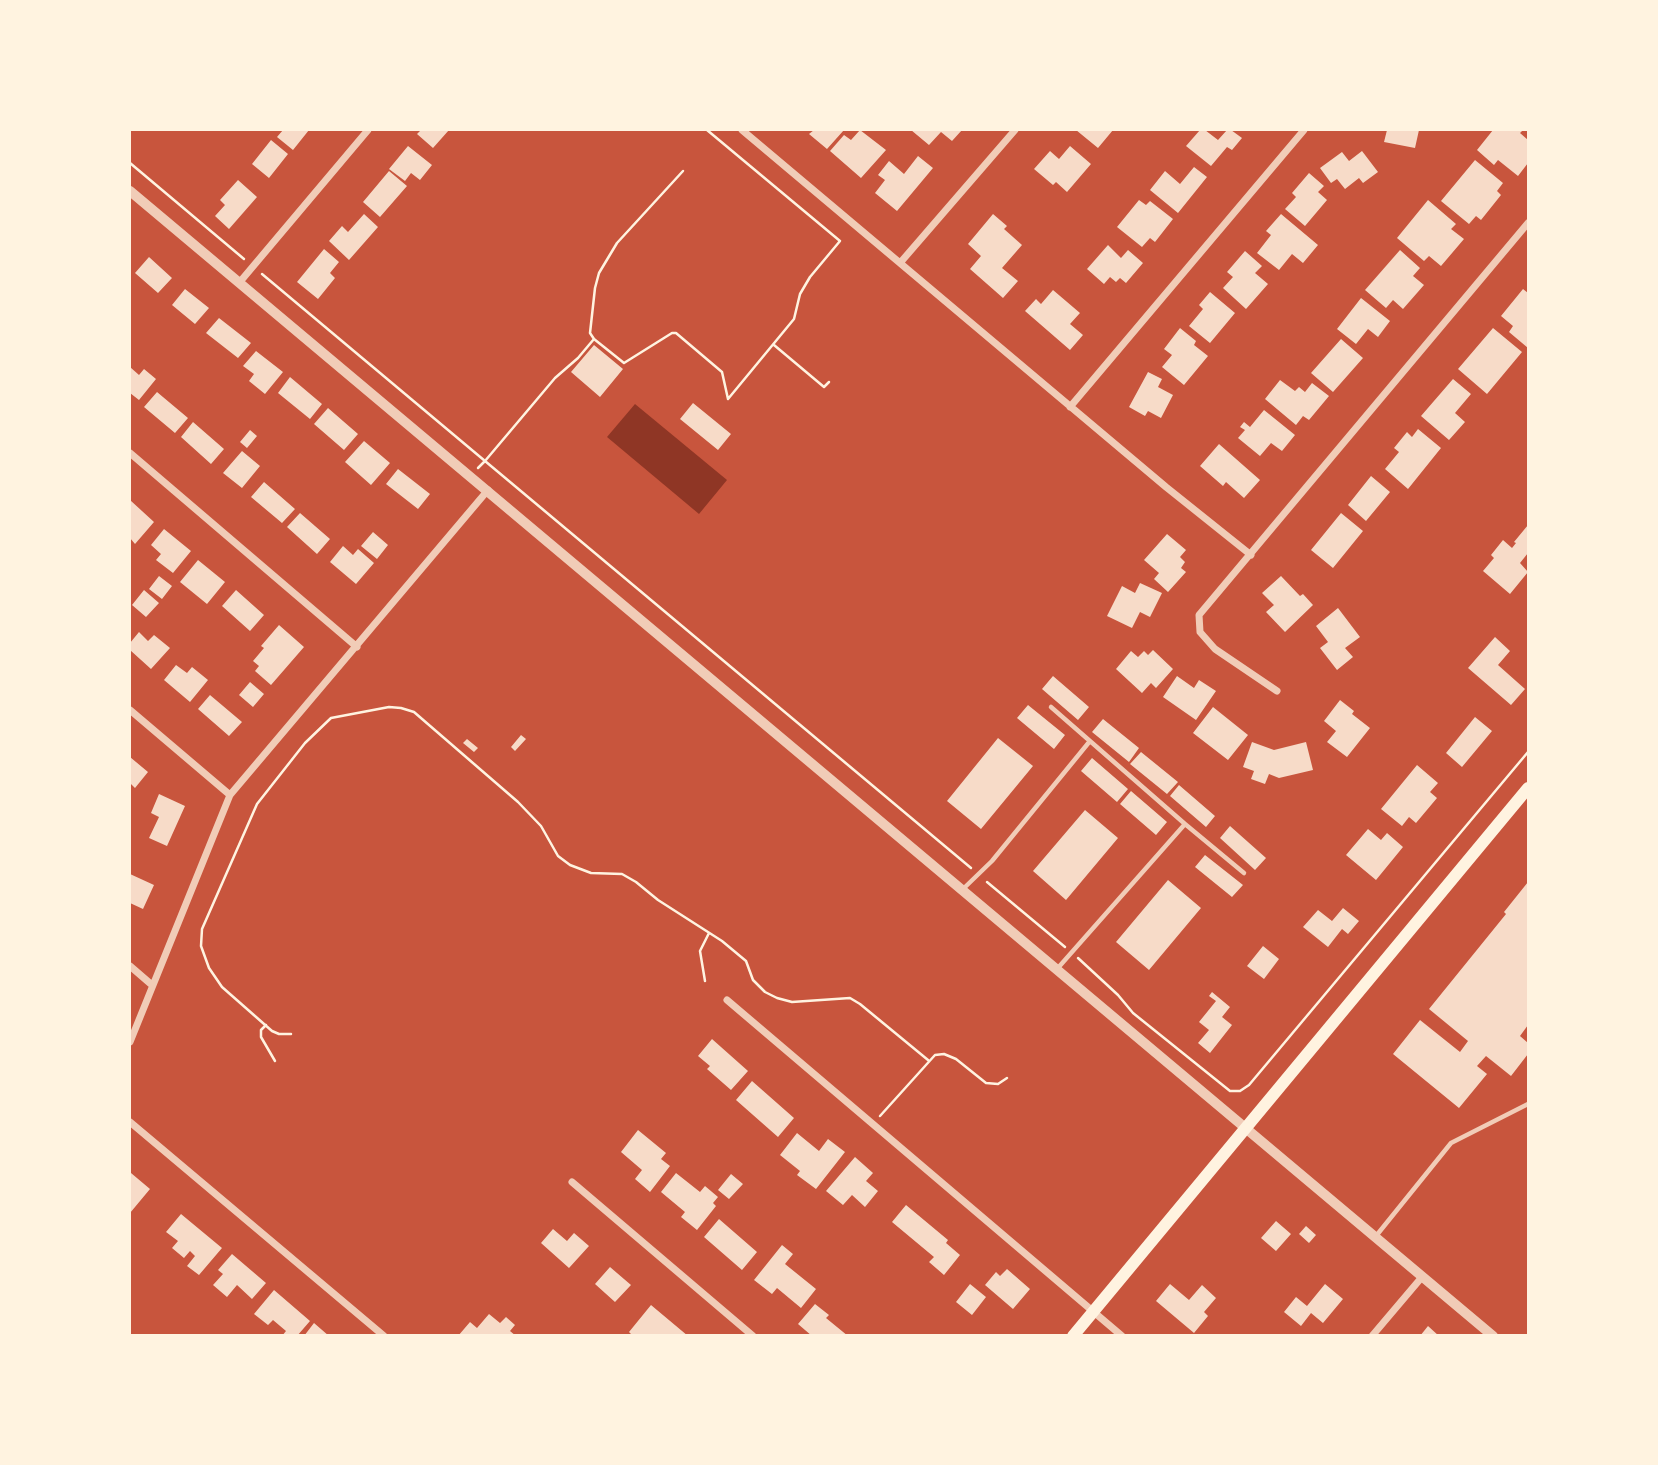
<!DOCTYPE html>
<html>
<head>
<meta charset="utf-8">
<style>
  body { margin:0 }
  #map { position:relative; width:1658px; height:1465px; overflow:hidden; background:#c8553d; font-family:Rubik,sans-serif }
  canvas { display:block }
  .frame { position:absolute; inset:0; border:131px solid #fff3e0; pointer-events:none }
</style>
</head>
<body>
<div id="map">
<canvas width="1658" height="1465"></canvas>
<div class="frame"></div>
</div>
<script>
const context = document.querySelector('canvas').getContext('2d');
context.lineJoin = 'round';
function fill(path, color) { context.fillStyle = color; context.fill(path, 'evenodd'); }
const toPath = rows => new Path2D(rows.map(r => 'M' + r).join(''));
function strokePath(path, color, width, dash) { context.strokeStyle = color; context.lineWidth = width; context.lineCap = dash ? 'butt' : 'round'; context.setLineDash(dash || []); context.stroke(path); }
fill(toPath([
  [635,404,727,480,699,514,607,437]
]), '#8f3625');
fill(toPath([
  [283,130,309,130,293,150,277,137],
  [421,130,449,130,433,148,417,134],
  [814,130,844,130,827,149,809,134],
  [860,130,886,150,861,178,830,151,844,135,851,140],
  [911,130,962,130,952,141,941,132,929,145],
  [1076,130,1113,130,1098,148],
  [1200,130,1205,130,1218,140,1227,130,1231,130,1242,138,1232,150,1227,147,1211,166,1186,146],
  [1387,130,1419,130,1415,148,1384,142],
  [1493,130,1523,130,1520,133,1528,140,1528,163,1518,176,1498,160,1494,165,1477,150],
  [271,140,288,154,269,178,252,164],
  [408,146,432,165,420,180,411,173,405,181,389,169],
  [1070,146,1091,164,1067,192,1056,182,1053,185,1034,169,1050,151,1059,159],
  [1362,151,1378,172,1363,183,1359,178,1345,189,1337,179,1331,183,1320,168,1342,152,1349,161],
  [918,156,933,168,897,211,875,193,885,180,878,175,889,161,904,174],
  [1475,160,1503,183,1497,191,1501,195,1481,220,1476,216,1469,224,1441,201],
  [1194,167,1207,177,1178,213,1150,190,1165,171,1180,184],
  [389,171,407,186,380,217,363,202],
  [1309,173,1324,186,1318,192,1327,200,1305,226,1285,209,1296,197,1292,193],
  [238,180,257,197,229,229,215,216,225,205,220,200],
  [1139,200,1146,205,1150,201,1173,219,1155,242,1150,238,1142,247,1117,227],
  [1428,200,1456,224,1451,229,1464,239,1441,266,1429,256,1424,261,1397,238],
  [364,214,378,227,349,260,329,241,342,226,348,232],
  [993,214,1007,226,1004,229,1022,245,1002,268,1018,281,1003,298,970,269,981,256,968,244],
  [1281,214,1318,245,1303,263,1292,254,1279,270,1257,253,1271,235,1266,231],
  [1108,245,1121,258,1128,250,1143,263,1126,283,1120,278,1116,282,1110,277,1104,284,1087,269],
  [324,249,339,262,330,273,335,278,318,299,297,282],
  [1400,250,1420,268,1413,276,1424,285,1403,309,1393,300,1386,308,1365,290],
  [1245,251,1262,266,1255,273,1268,284,1246,309,1223,288,1233,277,1227,272],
  [149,257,172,278,158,293,135,273],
  [185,289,209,308,195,324,172,305],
  [1523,289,1528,293,1528,348,1509,332,1513,326,1501,316],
  [1053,290,1080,313,1070,324,1083,335,1070,350,1025,311,1036,299,1041,304],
  [1210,292,1235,313,1210,343,1189,326,1203,309,1199,305],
  [1361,298,1390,321,1378,337,1368,329,1356,344,1337,329],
  [219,318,251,343,238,358,206,333],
  [1180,328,1196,341,1194,345,1208,356,1184,385,1162,367,1172,355,1164,349],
  [1493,328,1522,352,1487,394,1458,369],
  [1341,339,1363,358,1333,392,1311,373],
  [594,345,623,369,600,397,571,372],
  [256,351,283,372,265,394,249,381,254,374,243,366],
  [130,367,139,375,144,369,156,379,139,400,130,393],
  [1148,372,1162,379,1158,387,1173,395,1161,418,1148,411,1145,416,1129,407],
  [290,377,322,404,310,419,278,393],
  [1453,379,1471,394,1455,413,1465,422,1449,440,1421,416],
  [1280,380,1295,391,1299,387,1305,392,1312,383,1329,396,1309,420,1303,416,1296,425,1265,399],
  [157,392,188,418,175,433,144,407],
  [693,403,731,434,718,450,680,419],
  [328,408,358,434,344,450,314,424],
  [1264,410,1295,435,1282,451,1271,443,1260,456,1238,438,1245,430,1240,427,1244,422,1250,427],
  [193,422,224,449,211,464,181,437],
  [1418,429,1441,448,1408,489,1385,469,1399,452,1394,448,1407,432,1412,437],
  [250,430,257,436,247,448,240,442],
  [364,441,390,463,371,485,345,462],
  [1219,444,1260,480,1244,498,1226,482,1223,486,1200,466],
  [242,451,260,466,242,488,223,473],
  [398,469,430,494,418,509,386,484],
  [1371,476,1390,492,1366,521,1348,505],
  [264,482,295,509,282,523,251,497],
  [130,500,154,522,135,544,130,538],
  [300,513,330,539,317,554,287,527],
  [1341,513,1363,531,1333,568,1311,550],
  [1528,525,1528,553,1520,563,1528,572,1510,594,1483,571,1494,558,1491,555,1503,540,1512,548,1516,543,1514,542],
  [164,529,191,551,173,573,156,560,161,554,151,545],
  [373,532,388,545,377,559,361,546],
  [1167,534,1186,550,1180,557,1185,562,1181,568,1186,572,1168,592,1154,579,1159,573,1144,560],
  [343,546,353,555,358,549,374,563,356,584,330,562],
  [198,560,225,582,207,604,180,582],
  [159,576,172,586,162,599,149,589],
  [1281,576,1300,596,1303,594,1313,605,1285,632,1266,612,1274,605,1262,593],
  [1140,583,1162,593,1150,617,1140,612,1132,628,1107,616,1122,586,1135,593],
  [144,590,159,603,146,617,132,605],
  [236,590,264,615,250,631,222,606],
  [1338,608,1360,637,1345,648,1353,657,1337,670,1320,648,1328,642,1316,626],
  [279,625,304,647,271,685,255,671,259,666,253,661,264,648,261,646],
  [139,632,148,641,154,635,170,648,151,669,130,650,130,643],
  [1495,637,1510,651,1498,665,1525,689,1511,705,1468,668],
  [1153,650,1173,669,1156,688,1151,683,1142,693,1116,669,1131,651,1138,657,1144,651,1148,655],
  [176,665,187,673,192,667,208,680,190,702,164,680],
  [1053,676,1089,707,1078,720,1042,689],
  [1177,676,1194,688,1199,680,1216,691,1196,720,1163,697],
  [250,682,264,694,253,707,239,695],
  [210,695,242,722,229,736,198,709],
  [1340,700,1354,711,1352,714,1370,728,1347,757,1327,742,1336,731,1324,721],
  [1028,705,1065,735,1054,749,1017,718],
  [1213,707,1248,735,1228,760,1193,733],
  [1475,717,1492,731,1462,767,1446,753],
  [1103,719,1139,748,1129,762,1092,732],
  [521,735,526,739,515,751,511,747],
  [998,738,1033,766,981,829,947,801],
  [467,739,478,748,474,752,463,743],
  [1252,742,1274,750,1306,742,1313,770,1279,778,1269,774,1265,784,1251,779,1254,771,1243,767],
  [1141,752,1178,782,1167,794,1130,764],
  [130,757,148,772,135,788,130,783],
  [1092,758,1128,789,1117,802,1081,771],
  [1417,765,1438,783,1430,792,1437,798,1416,823,1409,817,1402,826,1381,809],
  [1179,785,1215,816,1206,827,1170,796],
  [1131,791,1167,822,1156,835,1120,804],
  [159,794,185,806,167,846,149,838,159,817,151,813],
  [1085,810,1118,838,1066,900,1033,871],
  [1230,826,1266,858,1255,870,1220,838],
  [1368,829,1381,840,1387,833,1403,847,1376,880,1346,855],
  [1205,855,1243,885,1232,897,1195,867],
  [130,874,154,885,143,909,130,903],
  [1168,880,1201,908,1149,970,1116,942],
  [1528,882,1528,1025,1520,1036,1528,1043,1528,1054,1511,1076,1486,1056,1477,1066,1487,1074,1459,1108,1393,1054,1420,1020,1460,1052,1468,1041,1429,1009,1506,914,1504,912],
  [1343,908,1359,921,1348,934,1342,929,1328,947,1303,927,1318,910,1332,921],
  [1263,946,1279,959,1264,979,1247,966],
  [1212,992,1230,1007,1222,1017,1232,1025,1210,1053,1198,1043,1209,1030,1199,1022,1216,1001,1209,996],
  [712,1039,748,1071,731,1090,707,1069,710,1066,698,1056],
  [752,1081,794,1118,778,1137,736,1100],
  [638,1130,666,1153,661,1159,670,1166,650,1192,635,1179,642,1170,621,1152],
  [797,1133,819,1151,828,1139,845,1152,816,1189,797,1175,800,1171,780,1155],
  [855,1157,873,1173,866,1181,878,1191,865,1207,852,1195,843,1205,826,1191],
  [131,1173,150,1189,130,1213,130,1174],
  [676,1173,700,1192,705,1186,718,1197,713,1203,716,1206,697,1230,681,1217,685,1212,661,1192],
  [731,1174,743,1184,729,1199,718,1190],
  [906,1205,948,1240,946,1243,960,1255,944,1275,929,1262,934,1257,892,1222],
  [181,1214,222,1248,199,1275,187,1266,195,1256,190,1251,184,1258,172,1248,178,1241,166,1232],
  [719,1219,757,1252,742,1270,704,1237],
  [1276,1221,1291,1234,1276,1251,1261,1238],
  [1306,1226,1316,1235,1309,1243,1299,1234],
  [553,1229,567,1241,574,1233,589,1246,569,1268,541,1243],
  [782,1245,793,1254,785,1264,816,1289,801,1308,777,1288,772,1294,754,1280],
  [232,1254,266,1283,252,1299,237,1285,227,1297,213,1285,223,1274,218,1270],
  [610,1267,631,1285,615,1302,595,1284],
  [1007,1269,1030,1289,1013,1309,985,1285,996,1272,1000,1276],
  [970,1284,986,1297,972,1315,956,1302],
  [1170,1284,1189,1300,1202,1285,1216,1298,1204,1312,1208,1316,1194,1333,1156,1301],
  [1325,1284,1343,1299,1323,1323,1311,1313,1301,1326,1284,1312,1296,1297,1307,1306],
  [274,1290,310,1321,297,1336,282,1336,286,1331,273,1320,268,1325,254,1314],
  [815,1304,829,1315,826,1318,848,1336,812,1336,798,1324],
  [651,1305,688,1336,633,1336,629,1332],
  [489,1314,500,1323,506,1317,515,1325,510,1331,516,1336,458,1336,470,1322,477,1328],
  [314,1323,329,1336,304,1336],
  [1428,1326,1439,1336,1420,1336]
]), '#f7dbc8');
strokePath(toPath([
  [707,130,840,241,810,277,800,294,794,319,728,399,722,372,676,333,672,333,624,363,594,339,578,358,555,378,485,461,971,868],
  [130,163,244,259],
  [262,274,485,461,478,468],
  [594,339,590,333,595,288,599,273,617,243,683,171],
  [774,345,824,387,829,382],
  [987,882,1065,947],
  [1078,958,1118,995,1133,1013,1230,1091,1240,1091,1249,1085,1528,752],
  [705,981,700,951,709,933],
  [266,1025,261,1030,261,1037,275,1061],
  [291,1034,279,1034,272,1031,222,987,209,968,201,946,202,929,257,804,305,743,331,718,389,707,401,708,414,712,518,802,541,826,558,856,570,865,591,873,622,874,636,882,658,900,722,941,746,961,753,980,765,992,777,998,792,1002,850,998,860,1004,928,1060],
  [880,1116,935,1055,944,1054,956,1059,986,1083,998,1084,1007,1078]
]), '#fff3e0', 2.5);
strokePath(toPath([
  [1051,707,1185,824,1057,969],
  [1185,824,1244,873],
  [963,889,992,861,1090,741],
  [1376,1236,1451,1143,1528,1104]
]), '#f1ccb7', 4.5);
strokePath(toPath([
  [742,130,1166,487,1251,555],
  [900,263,1015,130],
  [239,283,368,130],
  [1070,407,1304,130],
  [130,453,357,647],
  [1277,691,1215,649,1200,632,1199,615,1528,223],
  [130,710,230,795],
  [130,966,152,985],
  [727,1000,1122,1336],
  [130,1042,230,795,488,490],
  [130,1122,384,1336],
  [572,1182,753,1336],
  [1372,1336,1422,1277]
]), '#f1ccb7', 7);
strokePath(toPath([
  [130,191,1493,1336]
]), '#f1ccb7', 10);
strokePath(toPath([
  [1073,1336,1528,788]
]), '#fff3e0', 12);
</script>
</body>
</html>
